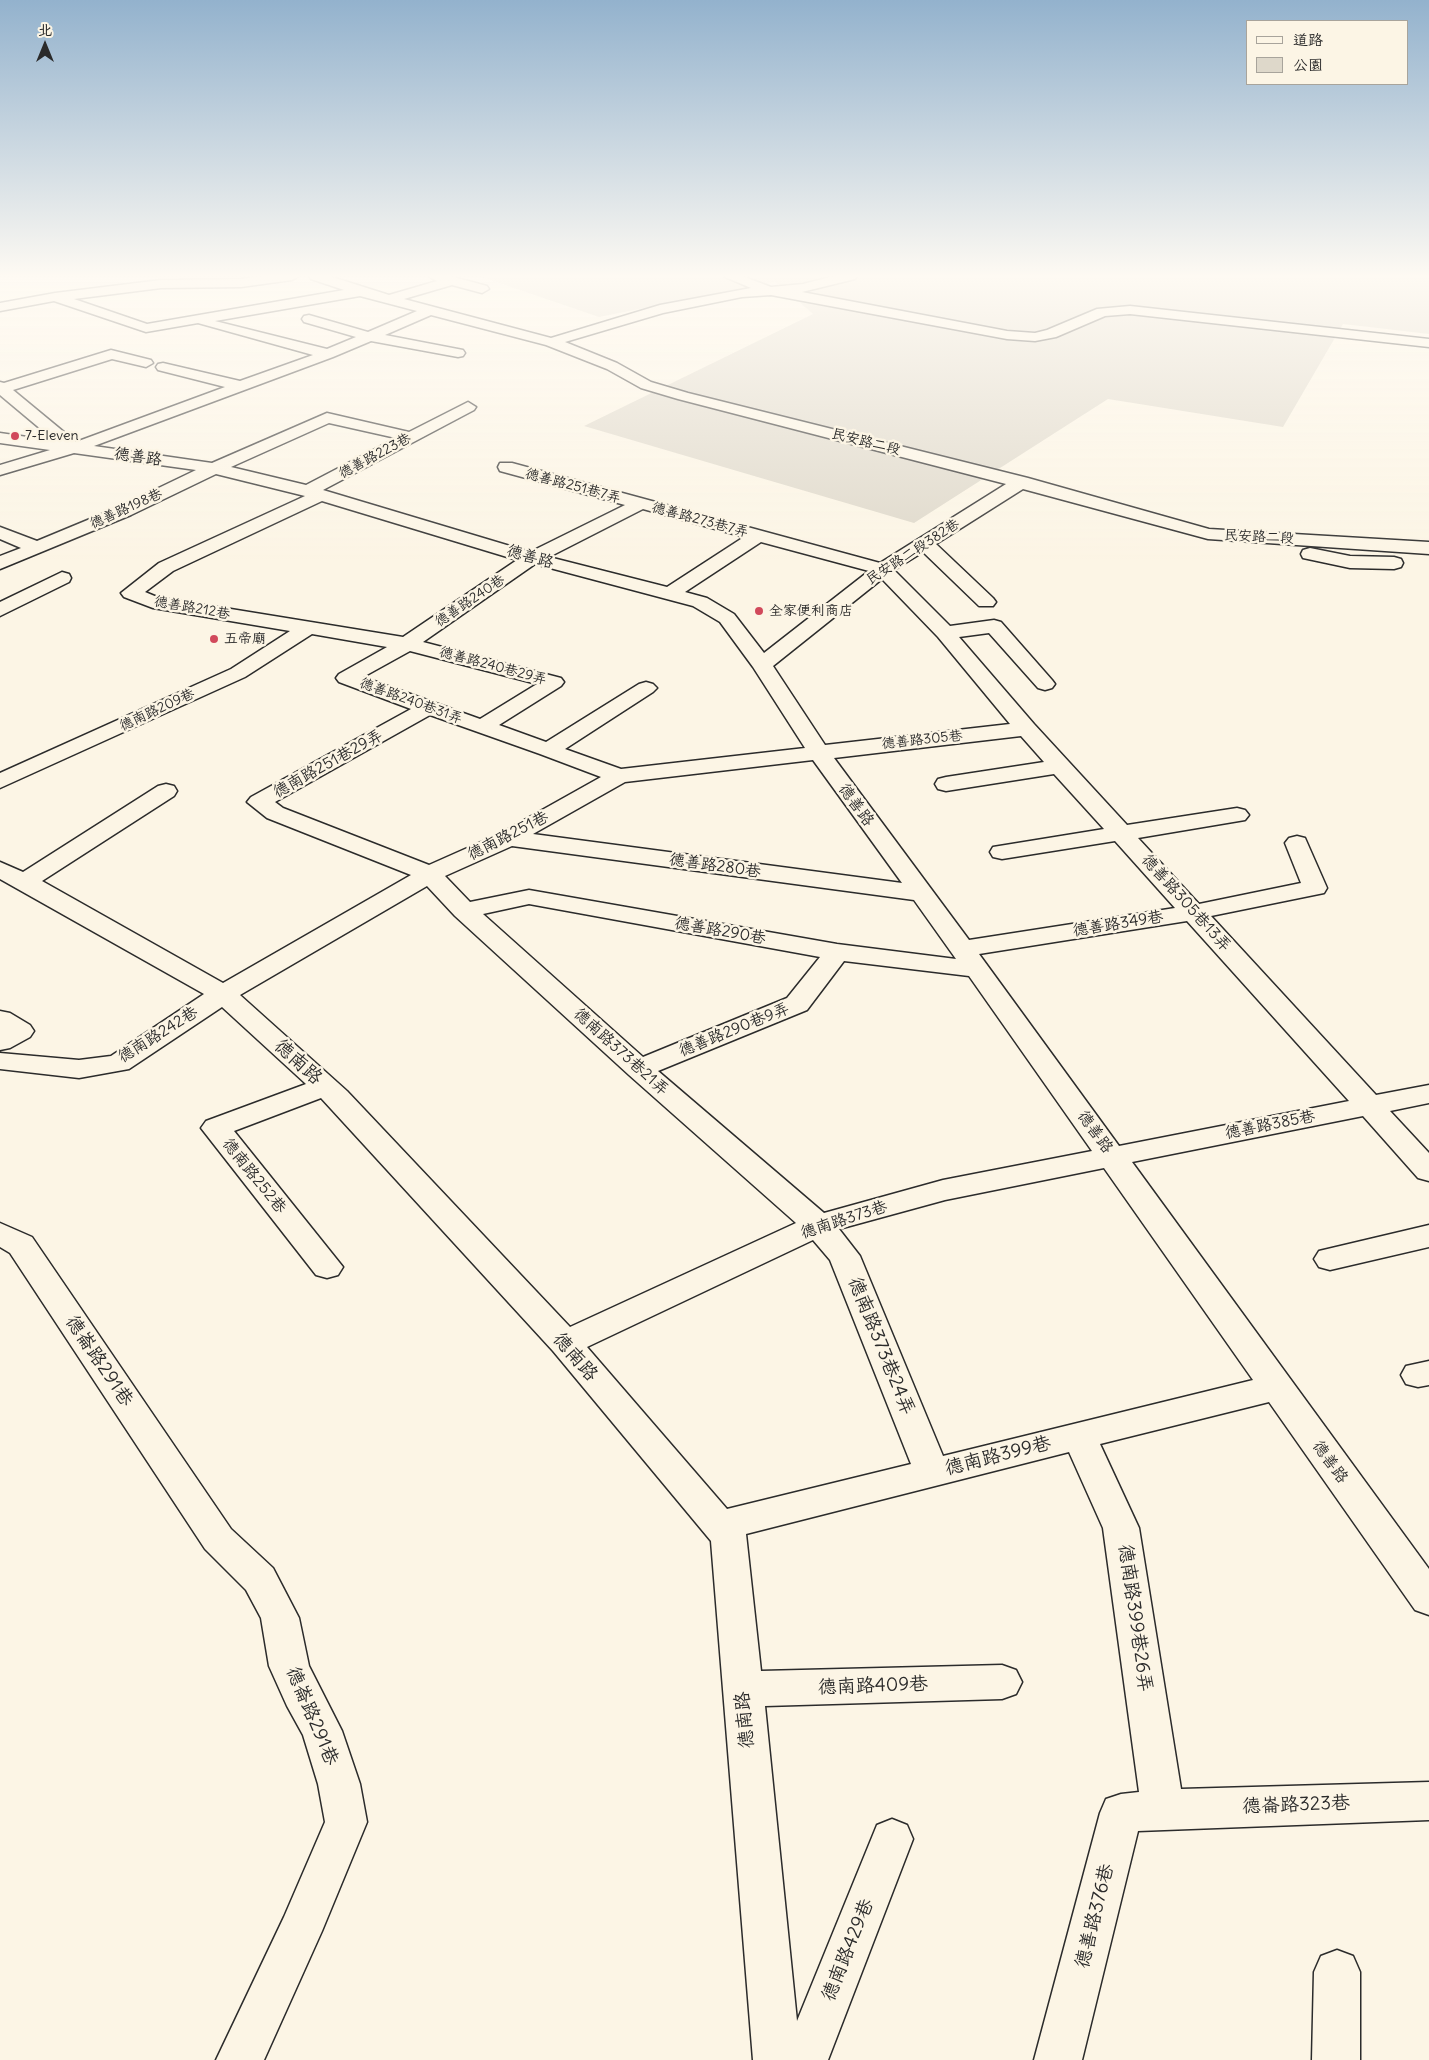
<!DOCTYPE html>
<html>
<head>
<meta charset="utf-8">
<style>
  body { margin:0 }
  #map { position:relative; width:1429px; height:2060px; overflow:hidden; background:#fcf5e5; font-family:Delius,"LXGW WenKai TC",sans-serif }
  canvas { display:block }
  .legend { position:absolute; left:1246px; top:20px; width:162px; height:65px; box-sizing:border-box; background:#fcf5e5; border:1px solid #a8a49b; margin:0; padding:6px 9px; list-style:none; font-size:15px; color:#2b2b2b }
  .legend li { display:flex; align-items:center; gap:10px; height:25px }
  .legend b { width:25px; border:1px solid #a8a49b }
  .north { position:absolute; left:20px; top:20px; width:50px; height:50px; -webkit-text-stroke:4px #fcf5e5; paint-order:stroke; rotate:0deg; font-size:14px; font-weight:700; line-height:20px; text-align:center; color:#2b2b2b }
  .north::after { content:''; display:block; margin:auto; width:18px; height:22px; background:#2b2b2b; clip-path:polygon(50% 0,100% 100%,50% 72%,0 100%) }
</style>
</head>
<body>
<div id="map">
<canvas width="1429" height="2060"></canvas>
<ul class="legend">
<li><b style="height:6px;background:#fcf5e5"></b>道路</li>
<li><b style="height:14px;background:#ded8ca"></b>公園</li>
</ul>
<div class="north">北</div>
</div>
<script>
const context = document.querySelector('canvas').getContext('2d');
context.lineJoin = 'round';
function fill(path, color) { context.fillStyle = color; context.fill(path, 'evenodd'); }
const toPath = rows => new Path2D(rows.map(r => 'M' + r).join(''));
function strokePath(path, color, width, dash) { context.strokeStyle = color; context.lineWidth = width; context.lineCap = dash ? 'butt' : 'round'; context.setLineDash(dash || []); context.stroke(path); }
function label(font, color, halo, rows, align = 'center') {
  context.font = font + ' Delius,"LXGW WenKai TC",sans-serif'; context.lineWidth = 5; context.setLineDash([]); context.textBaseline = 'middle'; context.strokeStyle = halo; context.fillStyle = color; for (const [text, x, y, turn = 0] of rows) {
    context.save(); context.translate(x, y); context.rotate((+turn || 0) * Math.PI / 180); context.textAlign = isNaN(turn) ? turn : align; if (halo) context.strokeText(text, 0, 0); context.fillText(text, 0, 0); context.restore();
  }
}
fill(toPath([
  [479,276,1429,276,1429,334,1343,324,1283,427,1108,399,914,523,584,426,813,314,776,282,599,317]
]), '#ded8ca');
const minor = toPath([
  [263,276,299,276,292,280,241,287,161,288,74,299,147,324,344,290,311,279,309,276,329,276,389,295,437,281,428,276,450,276,487,286,489,289,482,293,452,285,404,299,551,338,660,305,751,288,723,276,742,276,771,287,803,284,834,276,857,276,855,279,802,292,1007,331,1035,333,1047,330,1097,309,1130,306,1429,339,1429,347,1130,314,1105,316,1056,337,1035,341,1007,339,771,295,742,297,663,313,565,342,617,363,651,382,688,393,1028,478,1209,529,1429,542,1429,554,1208,539,1023,489,936,544,993,598,996,602,993,606,979,606,923,552,894,570,950,626,994,620,1001,622,1052,680,1055,684,1052,688,1045,690,1038,688,989,633,959,637,1034,724,1127,825,1237,808,1245,810,1249,815,1245,820,1138,838,1199,904,1301,883,1285,843,1289,838,1297,836,1305,838,1327,888,1324,893,1211,916,1376,1095,1429,1085,1429,1103,1390,1111,1429,1153,1429,1181,1418,1178,1363,1116,1132,1162,1429,1569,1429,1615,1415,1610,1269,1402,1100,1444,1139,1528,1181,1789,1429,1782,1429,1820,1138,1831,1082,2060,1034,2060,1100,1813,1106,1799,1121,1794,1139,1792,1103,1528,1069,1452,746,1534,761,1671,1002,1665,1016,1670,1022,1682,1016,1694,1002,1699,765,1706,797,2021,877,1825,892,1819,907,1825,913,1839,828,2060,753,2060,711,1541,553,1351,321,1098,234,1131,343,1267,338,1275,327,1278,316,1275,201,1128,206,1121,306,1084,222,1007,129,1069,79,1078,0,1069,0,1053,79,1060,111,1056,204,994,0,879,0,862,23,872,158,786,166,784,174,786,177,791,174,796,42,881,223,983,411,875,267,818,247,802,251,797,411,709,339,682,336,678,339,674,387,647,312,634,245,677,0,788,0,773,231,669,290,631,153,608,124,597,121,593,159,563,305,496,216,474,131,515,0,569,0,556,21,548,0,539,0,527,37,541,119,507,196,470,74,453,0,475,0,465,50,450,0,443,0,433,55,441,0,395,0,382,4,383,111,350,151,360,153,363,146,367,112,359,13,390,76,442,225,387,158,370,156,367,158,364,163,363,240,381,313,355,198,323,146,332,54,301,0,311,0,303,55,293,161,280,241,279,263,276],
  [360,296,417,311,368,332,309,315,304,316,302,319,304,322,356,337,327,349,215,321,360,296],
  [431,315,546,345,607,369,641,388,678,399,1006,484,880,563,512,463,500,463,498,467,500,471,625,505,530,552,323,490,474,410,476,407,468,402,409,432,327,413,212,463,94,446,333,357,371,341,458,357,463,356,465,353,463,350,385,335,431,315],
  [329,423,396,438,306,485,231,467,329,423],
  [322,501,517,560,403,637,157,597,145,592,173,571,322,501],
  [643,509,744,537,667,587,549,557,643,509],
  [761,542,869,571,764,653,734,614,707,598,685,592,761,542],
  [535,564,693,606,720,622,753,667,805,748,621,769,565,749,653,692,657,688,653,684,646,682,639,684,546,742,499,725,561,686,564,682,561,678,423,642,535,564],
  [882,579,938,637,1010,724,825,745,773,666,882,579],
  [410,651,537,684,480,719,363,677,410,651],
  [430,715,540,754,601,777,501,833,429,865,283,808,275,802,430,715],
  [1021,736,1044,762,946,777,938,779,935,784,938,789,946,791,1054,774,1104,829,993,847,990,852,993,857,1002,859,1115,841,1175,908,969,940,834,758,1021,736],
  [813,760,902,883,533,834,625,782,813,760],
  [512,846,914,900,956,959,837,944,529,890,470,902,445,876,512,846],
  [427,886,455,916,629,1075,796,1223,570,1327,347,1091,240,995,427,886],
  [529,904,820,957,787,998,643,1057,483,914,529,904],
  [1187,921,1349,1101,1119,1146,979,954,1187,921],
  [844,961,969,976,1092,1151,943,1180,824,1213,658,1071,807,1010,844,961],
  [1104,1168,1253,1380,943,1456,860,1256,839,1229,945,1200,1104,1168],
  [813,1240,830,1260,911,1464,727,1509,587,1347,813,1240],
  [1310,548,1350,556,1394,557,1401,559,1403,563,1401,567,1394,569,1350,568,1303,558,1301,554,1303,550,1310,548],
  [62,572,69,574,71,578,69,582,0,616,0,602,62,572],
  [0,1011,10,1013,30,1025,34,1031,30,1037,10,1048,0,1050,0,1011],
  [0,1223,32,1237,231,1529,273,1568,299,1618,309,1666,342,1731,360,1784,367,1822,322,1931,264,2060,216,2060,284,1917,325,1822,318,1784,303,1735,287,1706,269,1666,261,1618,246,1590,205,1549,10,1253,0,1247,0,1223],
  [1429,1225,1429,1247,1330,1270,1319,1267,1314,1259,1319,1251,1429,1225],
  [1429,1361,1429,1385,1418,1387,1406,1384,1401,1375,1406,1366,1429,1361],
  [1337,1950,1353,1956,1360,1972,1360,2060,1312,2060,1314,1972,1321,1956,1337,1950]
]);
strokePath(minor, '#2b2b2b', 3);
fill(minor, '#fcf5e5');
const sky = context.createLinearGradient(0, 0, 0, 564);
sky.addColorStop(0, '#93b2cd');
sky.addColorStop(0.49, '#fefaf3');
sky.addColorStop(1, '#fefaf300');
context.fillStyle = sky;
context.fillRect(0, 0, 1429, 564);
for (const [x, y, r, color] of [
  [15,436,5,"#d1495b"],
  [759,611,5,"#d1495b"],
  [214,639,5,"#d1495b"]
]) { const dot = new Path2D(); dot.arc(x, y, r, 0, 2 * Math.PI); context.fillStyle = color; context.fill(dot); strokePath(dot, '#fcf5e5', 2); }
label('14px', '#2b2b2b', '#fcf5e5', [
  ["7-Eleven",25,436],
  ["全家便利商店",769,611],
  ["五帝廟",224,639]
], 'left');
label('14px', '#2b2b2b', '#fcf5e5', [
  ["民安路二段",866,442,14],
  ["德善路223巷",375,456,-28],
  ["德善路251巷7弄",573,486,15],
  ["德善路198巷",126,509,-24],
  ["德善路273巷7弄",700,520,15],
  ["民安路二段",1259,537,3],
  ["民安路二段382巷",913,552,-33],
  ["德善路240巷",470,601,-34],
  ["德善路212巷",192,608,10],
  ["德善路240巷29弄",493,666,15],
  ["德善路240巷31弄",411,701,20],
  ["德南路209巷",157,710,-25],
  ["德善路305巷",922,740,-6]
]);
label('16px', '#2b2b2b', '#fcf5e5', [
  ["德善路",138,457,8],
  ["德善路",530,557,16],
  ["德南路251巷29弄",328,764,-29],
  ["德善路",856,805,54],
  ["德南路251巷",508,836,-27],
  ["德善路280巷",715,866,8],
  ["德善路305巷13弄",1186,903,48],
  ["德善路349巷",1118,924,-9],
  ["德善路290巷",720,931,10],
  ["德善路290巷9弄",734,1030,-22],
  ["德南路242巷",158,1035,-32],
  ["德南路373巷21弄",621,1052,42],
  ["德善路385巷",1270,1125,-11],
  ["德善路",1095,1132,54],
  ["德南路252巷",254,1176,51],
  ["德南路373巷",844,1220,-18],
  ["德善路",1330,1462,54]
]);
label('19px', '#2b2b2b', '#fcf5e5', [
  ["德南路",298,1062,42],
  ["德南路373巷24弄",881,1346,68],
  ["德南路",575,1357,49],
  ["德崙路291巷",99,1361,56],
  ["德南路399巷",998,1456,-14],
  ["德南路399巷26弄",1135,1618,82],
  ["德南路409巷",873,1686,-2],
  ["德崙路291巷",312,1716,67],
  ["德南路",745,1720,-95],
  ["德崙路323巷",1296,1805,-2],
  ["德善路376巷",1095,1916,-76],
  ["德南路429巷",848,1950,-68]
]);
</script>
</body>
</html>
